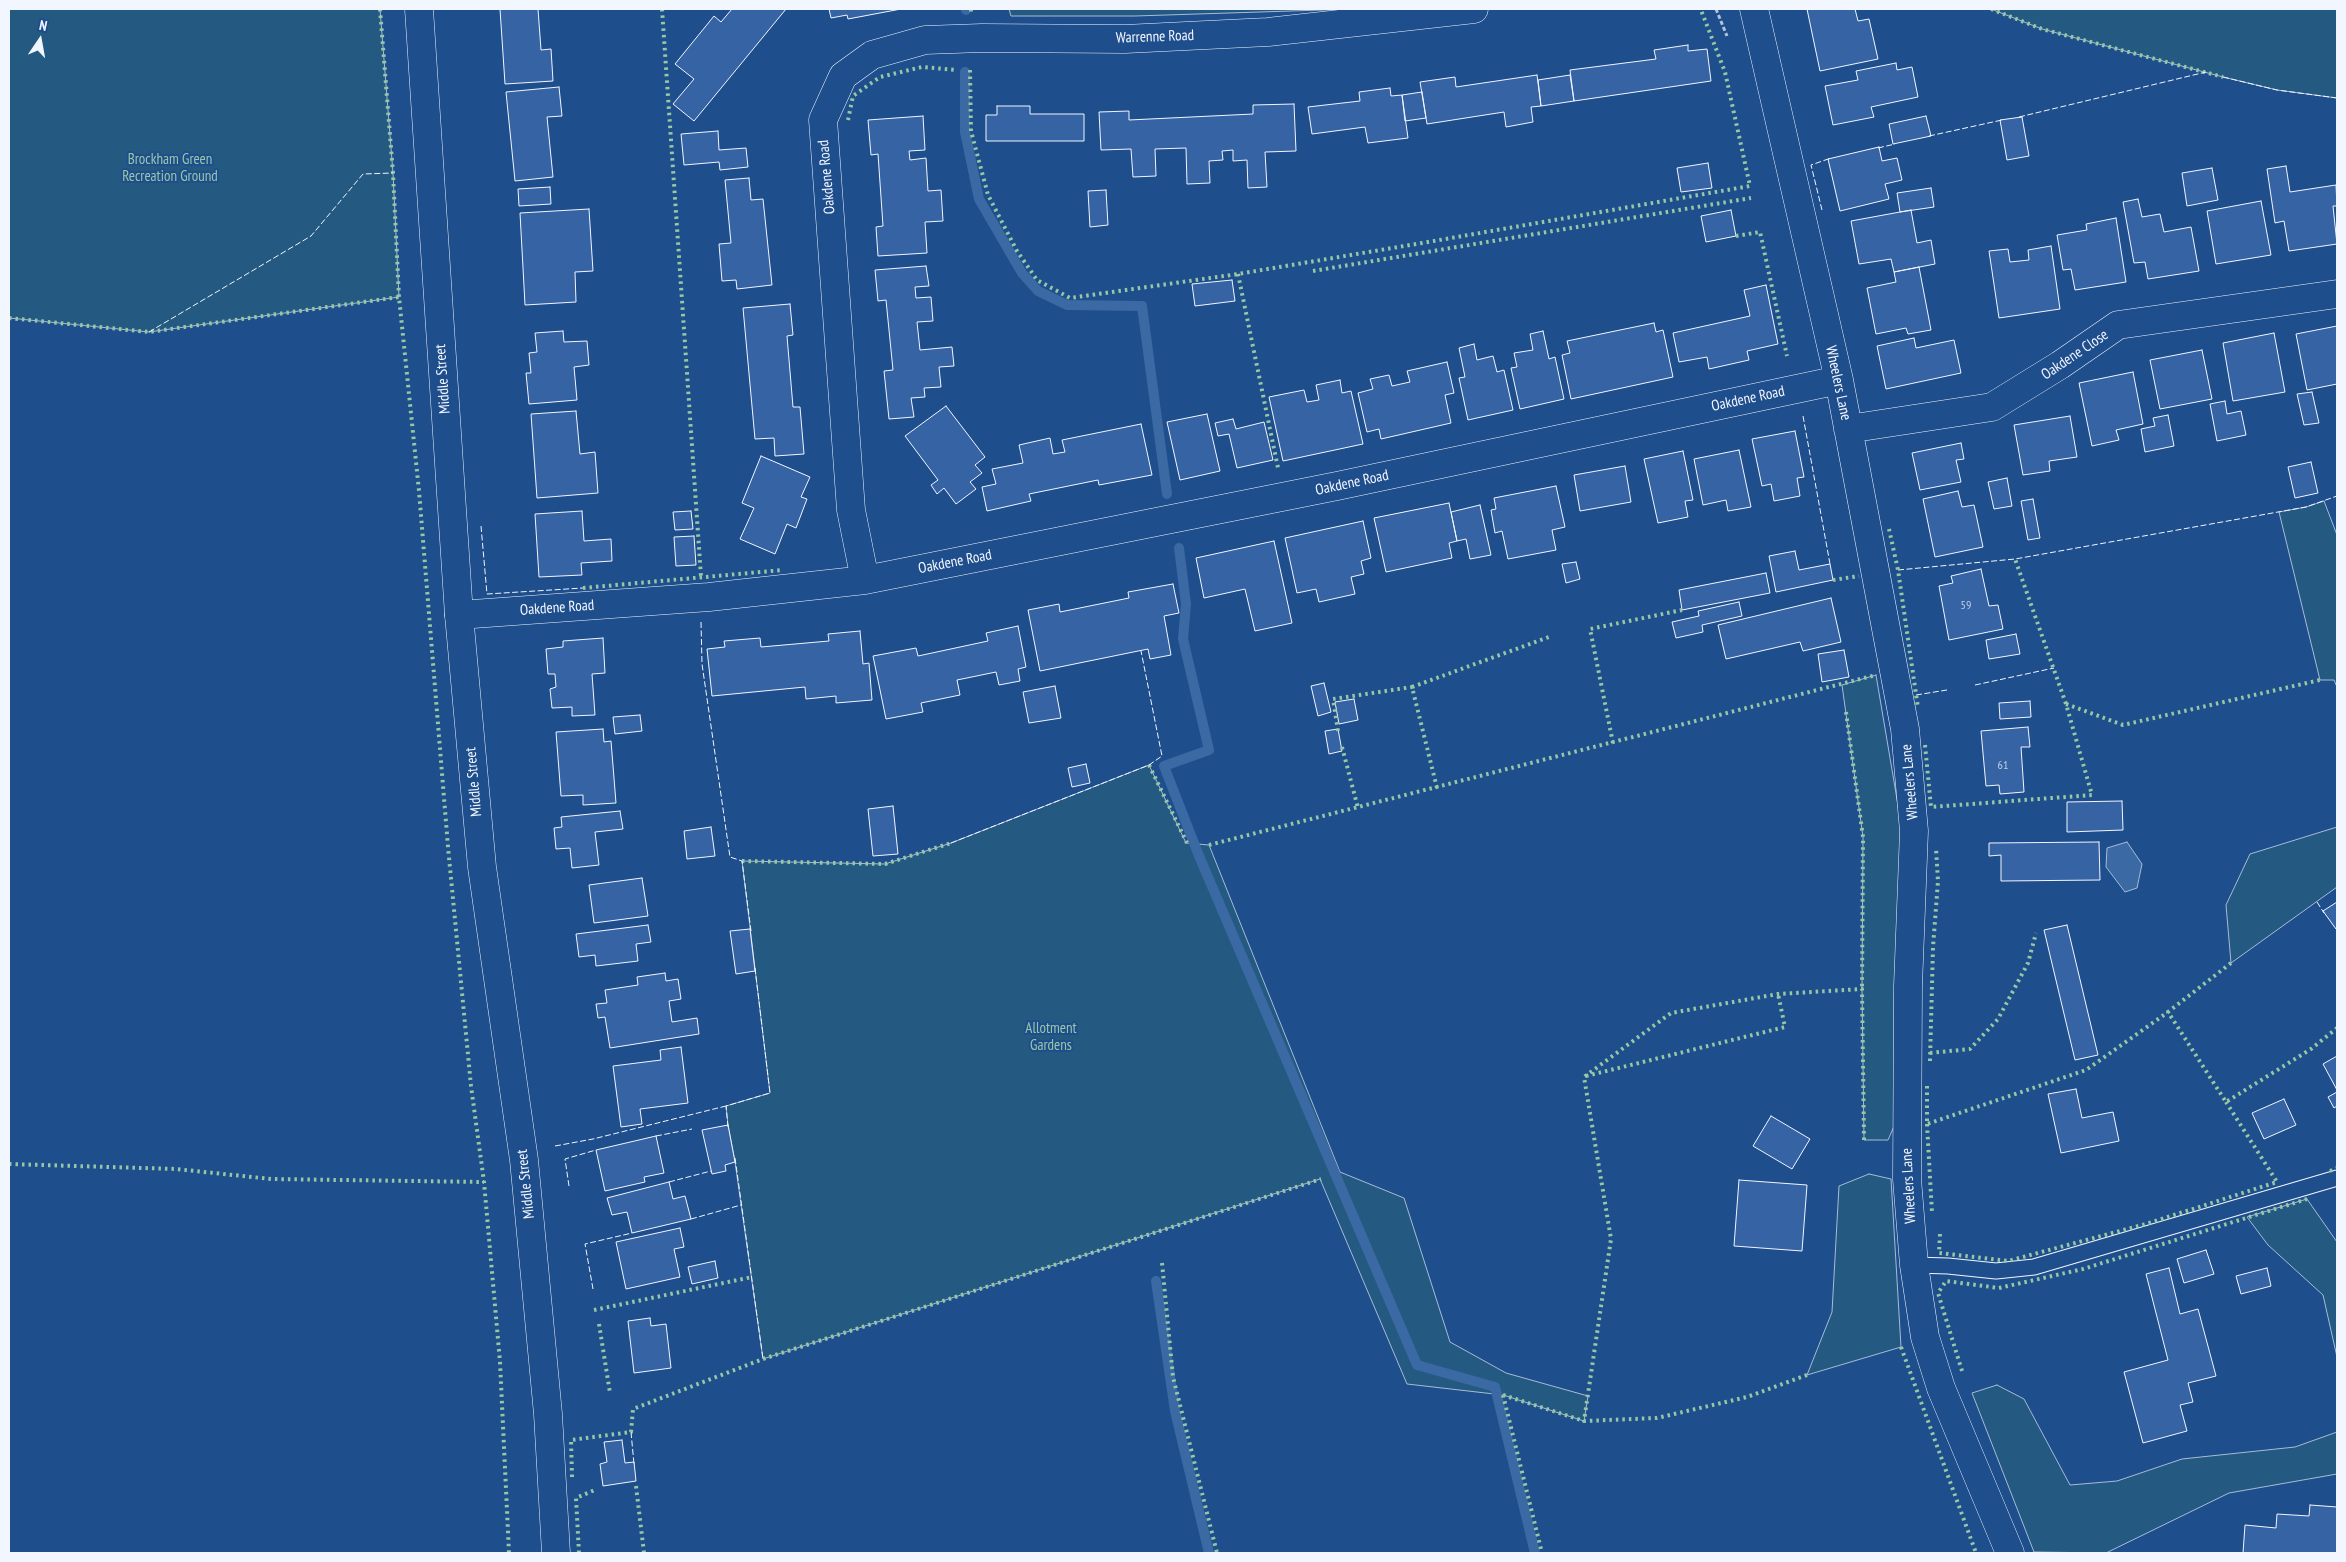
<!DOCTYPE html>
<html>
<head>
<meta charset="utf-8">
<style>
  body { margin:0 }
  #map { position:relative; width:2346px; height:1562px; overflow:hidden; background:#1f4e8c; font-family:"PT Sans Narrow",sans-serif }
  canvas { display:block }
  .frame { position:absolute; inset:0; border:10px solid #f2f6ff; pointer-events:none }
  .north { position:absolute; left:15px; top:15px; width:50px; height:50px; -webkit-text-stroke:4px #1f4e8c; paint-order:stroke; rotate:12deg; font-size:14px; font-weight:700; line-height:20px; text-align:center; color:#f2f6ff }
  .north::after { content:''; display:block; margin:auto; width:18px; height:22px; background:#f2f6ff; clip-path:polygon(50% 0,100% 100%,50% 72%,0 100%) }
</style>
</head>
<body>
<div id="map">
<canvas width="2346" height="1562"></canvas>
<div class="frame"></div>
<div class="north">N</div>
</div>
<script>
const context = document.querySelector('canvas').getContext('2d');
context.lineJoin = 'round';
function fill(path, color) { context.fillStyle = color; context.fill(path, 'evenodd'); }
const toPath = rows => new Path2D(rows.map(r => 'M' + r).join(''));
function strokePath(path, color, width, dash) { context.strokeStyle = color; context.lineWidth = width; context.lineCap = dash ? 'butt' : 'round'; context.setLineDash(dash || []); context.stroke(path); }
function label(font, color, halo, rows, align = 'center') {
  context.font = font + ' "PT Sans Narrow",sans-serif'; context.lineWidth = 4; context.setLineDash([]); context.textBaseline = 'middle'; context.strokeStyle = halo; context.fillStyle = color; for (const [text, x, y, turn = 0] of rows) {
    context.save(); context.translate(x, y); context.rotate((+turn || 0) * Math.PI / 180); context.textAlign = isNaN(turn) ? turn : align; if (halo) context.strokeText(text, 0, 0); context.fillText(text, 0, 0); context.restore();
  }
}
const green = toPath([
  [9,9,380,9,393,173,399,297,149,332,9,318,9,9],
  [1009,9,1353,9,1135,16,1011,16,1009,9],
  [1991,9,2337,9,2337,98,2277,90,2223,77,2042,29,1991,9],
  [2324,501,2337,535,2337,687,2334,680,2320,680,2279,512,2306,507,2324,501],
  [1876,675,1902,829,1895,1124,1888,1140,1864,1140,1862,989,1863,837,1842,685,1876,675],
  [1149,765,1186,843,1209,845,1340,1172,1404,1198,1450,1342,1506,1373,1588,1396,1584,1421,1503,1395,1407,1384,1320,1179,763,1359,735,1162,728,1125,726,1106,770,1093,742,861,885,864,951,843,1149,765],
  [2337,827,2337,887,2231,963,2226,905,2250,854,2337,827],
  [1869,1174,1891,1179,1901,1347,1807,1375,1832,1312,1839,1186,1869,1174],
  [2307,1199,2337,1242,2337,1357,2323,1295,2268,1245,2247,1217,2307,1199],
  [1997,1385,2024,1399,2070,1485,2117,1481,2182,1459,2295,1447,2337,1432,2337,1474,2229,1493,2106,1553,2034,1552,1972,1393,1997,1385]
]);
fill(green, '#245a82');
strokePath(green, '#a8bbd7', 1);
const water = toPath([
  [2127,842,2142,864,2137,888,2125,892,2106,867,2107,848,2127,842]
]);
fill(water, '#3b69a3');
strokePath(water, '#a8bbd7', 1);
strokePath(toPath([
  [966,10,966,9],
  [965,72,965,132,979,199,1022,273,1038,291,1067,305,1142,306,1167,494],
  [1179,548,1186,604,1183,639,1209,750,1164,766,1199,856,1417,1365,1495,1387,1535,1553],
  [1156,1281,1175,1411,1209,1553]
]), '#3b69a3', 10);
const building = toPath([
  [500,9,538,9,541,50,551,49,553,81,505,84,500,9],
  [732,9,786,9,694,121,673,104,694,79,675,64,714,16,721,22,732,9],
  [829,9,901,9,848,19,847,15,831,18,829,9],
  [1807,9,1855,9,1858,21,1869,19,1878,59,1820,71,1807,9],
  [1688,45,1688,51,1707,49,1711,81,1574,101,1570,70,1656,59,1654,50,1688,45],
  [1896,63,1897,70,1912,67,1918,97,1871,107,1874,117,1833,125,1825,86,1858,80,1856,71,1896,63],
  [1537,75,1541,106,1531,107,1533,122,1506,127,1504,112,1427,124,1420,82,1455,77,1456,87,1537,75],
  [1570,75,1574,101,1541,106,1538,80,1570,75],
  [559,87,562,116,547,117,553,177,515,181,506,92,559,87],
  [1390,88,1391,96,1402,95,1408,138,1368,143,1365,127,1312,134,1308,107,1360,101,1359,92,1390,88],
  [1422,92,1426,118,1405,121,1402,95,1422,92],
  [1294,104,1296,151,1265,152,1267,187,1248,188,1247,160,1233,161,1233,150,1222,151,1223,160,1209,161,1210,183,1187,184,1186,148,1155,149,1156,176,1133,177,1131,149,1101,150,1099,112,1129,111,1129,120,1253,114,1253,105,1294,104],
  [997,106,1030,106,1030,114,1084,114,1084,141,986,141,986,115,997,115,997,106],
  [923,116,925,150,909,151,910,160,926,158,928,191,941,190,943,221,925,222,927,253,878,256,876,227,883,226,878,154,871,155,868,120,923,116],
  [1926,116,1931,136,1893,144,1889,124,1926,116],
  [2022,117,2029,156,2007,160,2000,120,2022,117],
  [718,131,719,150,746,148,748,167,720,170,719,162,684,165,681,134,718,131],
  [1879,147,1882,161,1897,158,1902,180,1885,184,1889,199,1840,211,1828,159,1879,147],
  [1708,163,1712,188,1681,192,1677,168,1708,163],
  [2286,166,2290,192,2336,185,2337,206,2333,206,2337,244,2289,251,2284,221,2275,223,2267,169,2286,166],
  [2212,168,2218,200,2187,206,2182,173,2212,168],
  [749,178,751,200,763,199,772,285,737,289,736,280,722,281,719,244,731,243,725,180,749,178],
  [550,187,551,204,519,206,518,189,550,187],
  [1931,188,1934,207,1900,212,1897,193,1931,188],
  [1106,190,1108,225,1090,227,1088,191,1106,190],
  [2138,199,2142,217,2160,214,2164,232,2191,227,2199,271,2148,279,2145,262,2134,263,2123,202,2138,199],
  [2261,201,2271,255,2216,264,2207,211,2261,201],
  [589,209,593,271,575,272,576,302,525,305,520,213,589,209],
  [1731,210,1736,236,1706,242,1701,216,1731,210],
  [1911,210,1917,243,1931,240,1935,264,1894,272,1891,259,1859,264,1851,221,1911,210],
  [2116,218,2126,282,2075,290,2071,269,2063,270,2057,235,2087,230,2086,224,2116,218],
  [2051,246,2060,309,1999,318,1989,251,2008,249,2010,262,2029,260,2028,250,2051,246],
  [926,266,929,286,915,287,916,298,931,297,933,321,917,322,920,350,952,347,954,366,939,367,941,387,924,388,925,397,911,398,914,417,889,419,884,371,893,370,886,300,878,301,875,270,926,266],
  [1919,267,1931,330,1908,334,1906,328,1876,334,1867,288,1896,282,1894,272,1919,267],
  [1232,280,1235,301,1195,306,1192,284,1232,280],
  [1766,285,1778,344,1747,351,1749,360,1709,369,1707,357,1679,362,1673,333,1750,316,1744,290,1766,285],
  [790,304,793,335,787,336,793,407,800,407,804,454,775,456,774,438,755,439,743,308,790,304],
  [1654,323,1656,332,1663,330,1673,377,1571,399,1562,355,1570,353,1567,341,1654,323],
  [2337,326,2337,384,2307,390,2296,334,2337,326],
  [563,331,564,342,587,341,589,365,574,367,577,400,529,404,526,373,531,373,529,353,537,352,535,333,563,331],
  [1543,331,1549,359,1555,357,1564,399,1520,409,1511,368,1517,367,1514,353,1533,350,1530,334,1543,331],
  [2274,333,2285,392,2233,401,2223,343,2274,333],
  [1914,338,1916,348,1954,340,1961,373,1886,389,1877,346,1914,338],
  [1474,344,1477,360,1493,356,1497,372,1504,370,1513,410,1468,420,1459,378,1465,377,1459,348,1474,344],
  [2202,350,2212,399,2160,409,2150,360,2202,350],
  [1447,362,1454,393,1445,395,1451,423,1381,439,1379,429,1367,432,1358,393,1373,389,1370,379,1389,375,1392,386,1410,382,1407,371,1447,362],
  [2133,372,2143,424,2116,430,2119,440,2092,446,2079,383,2133,372],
  [1340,380,1342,393,1351,391,1363,444,1283,461,1269,397,1304,390,1307,402,1319,400,1316,385,1340,380],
  [2312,392,2319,423,2304,425,2297,394,2312,392],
  [2225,401,2227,414,2241,411,2246,435,2217,441,2210,404,2225,401],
  [946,406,985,457,975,465,982,473,970,482,976,489,956,504,944,488,937,494,931,485,938,480,905,436,946,406],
  [576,411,580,454,595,452,598,493,537,498,531,414,576,411],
  [1207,414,1220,471,1180,480,1167,422,1207,414],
  [2168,415,2174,446,2145,452,2141,429,2155,426,2153,418,2168,415],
  [2070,416,2077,457,2049,461,2050,471,2023,475,2014,425,2070,416],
  [1233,419,1236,429,1264,422,1273,460,1237,468,1229,434,1218,436,1215,423,1233,419],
  [1141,424,1152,475,1099,485,1098,480,1029,494,1031,501,987,511,982,487,996,484,992,469,1023,463,1019,445,1050,438,1053,454,1065,452,1062,440,1141,424],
  [1795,431,1804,477,1797,478,1800,496,1774,501,1771,484,1762,486,1752,439,1795,431],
  [1961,443,1964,459,1956,460,1961,482,1920,490,1912,453,1961,443],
  [1739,450,1751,507,1728,511,1726,500,1703,505,1694,459,1739,450],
  [1683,451,1693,500,1685,501,1688,517,1658,523,1644,459,1683,451],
  [761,456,810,477,801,497,807,499,796,528,787,524,775,554,740,539,754,508,742,503,761,456],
  [2311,462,2318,493,2295,498,2288,467,2311,462],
  [1625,466,1631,502,1580,511,1574,475,1625,466],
  [2007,478,2012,506,1994,509,1988,482,2007,478],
  [1556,486,1565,527,1552,530,1556,550,1508,559,1502,531,1495,533,1491,510,1496,509,1494,498,1556,486],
  [1958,491,1962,507,1974,505,1983,547,1935,557,1923,499,1958,491],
  [2033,499,2040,538,2028,540,2021,501,2033,499],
  [1449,503,1457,541,1449,543,1452,558,1386,572,1374,518,1449,503],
  [1480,505,1491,555,1470,559,1466,539,1457,541,1451,512,1480,505],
  [582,511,584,541,611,539,612,561,581,563,582,575,539,577,535,514,582,511],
  [691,511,693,529,675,530,673,512,691,511],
  [1363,521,1371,558,1361,561,1364,574,1351,577,1355,594,1319,602,1316,589,1297,593,1285,538,1363,521],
  [694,536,696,565,676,566,674,537,694,536],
  [1274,541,1292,623,1255,631,1245,589,1204,598,1196,558,1274,541],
  [1795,551,1799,570,1830,564,1833,580,1776,592,1769,556,1795,551],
  [1576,562,1580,579,1566,583,1562,564,1576,562],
  [1981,569,1989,606,1998,605,2003,629,1949,640,1939,586,1953,583,1951,576,1981,569],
  [1766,573,1770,593,1682,610,1679,590,1766,573],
  [1173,584,1179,613,1164,616,1171,655,1150,659,1148,649,1040,671,1028,610,1059,604,1060,612,1129,598,1128,592,1173,584],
  [1831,598,1841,642,1803,651,1800,642,1726,659,1718,625,1831,598],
  [1739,602,1742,616,1702,625,1703,632,1676,638,1672,622,1699,616,1698,611,1739,602],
  [1018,626,1026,667,1018,669,1020,681,999,685,996,672,957,680,960,695,921,703,923,712,886,719,873,656,916,648,918,656,988,641,986,633,1018,626],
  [860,631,863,664,869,663,872,700,836,703,836,696,806,699,805,687,712,696,707,649,725,647,724,641,760,638,761,647,829,641,828,634,860,631],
  [2016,634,2020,654,1989,659,1986,640,2016,634],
  [603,638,605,673,592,674,595,715,572,716,572,707,552,708,550,689,556,687,555,674,548,674,546,649,563,647,563,641,603,638],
  [1844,650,1849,677,1822,682,1818,654,1844,650],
  [1324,683,1331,712,1318,716,1311,686,1324,683],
  [1055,686,1061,718,1029,723,1023,692,1055,686],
  [1354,699,1358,720,1339,724,1335,702,1354,699],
  [2030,701,2031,717,2000,719,1999,703,2030,701],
  [640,715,642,731,615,734,613,717,640,715],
  [2028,727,2030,747,2021,747,2024,792,2000,794,1999,785,1986,786,1981,731,2028,727],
  [603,729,604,742,611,741,616,803,583,805,583,795,561,796,556,732,603,729],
  [1338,729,1342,751,1329,754,1325,731,1338,729],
  [1086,764,1090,783,1072,787,1068,768,1086,764],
  [2122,801,2123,830,2067,832,2067,802,2122,801],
  [893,806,898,854,873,856,868,809,893,806],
  [620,811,623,829,595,832,599,865,572,868,570,848,556,849,554,828,562,827,561,817,620,811],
  [711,827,715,856,687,859,684,831,711,827],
  [2099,842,2100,880,2001,881,2001,855,1989,856,1989,843,2099,842],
  [642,878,648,916,594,923,589,885,642,878],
  [2337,902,2337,928,2336,929,2323,911,2337,902],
  [648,925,651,942,636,944,638,961,596,966,595,955,579,957,576,934,648,925],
  [2067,925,2098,1055,2075,1060,2044,930,2067,925],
  [750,929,755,971,736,974,730,931,750,929],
  [665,973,666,981,678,979,681,999,669,1001,672,1022,697,1018,699,1034,610,1048,605,1017,598,1018,596,1004,607,1003,605,990,638,985,637,977,665,973],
  [681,1047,688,1103,640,1109,642,1124,621,1127,613,1066,661,1060,660,1050,681,1047],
  [2337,1056,2337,1090,2323,1064,2337,1056],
  [2076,1089,2082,1118,2113,1112,2119,1141,2061,1153,2048,1094,2076,1089],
  [2337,1092,2337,1106,2334,1108,2328,1097,2337,1092],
  [2284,1099,2296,1125,2264,1139,2252,1113,2284,1099],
  [1771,1116,1810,1139,1792,1169,1753,1146,1771,1116],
  [728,1125,735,1162,725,1165,726,1171,712,1174,702,1130,728,1125],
  [656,1136,664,1173,644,1177,645,1182,605,1191,596,1150,656,1136],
  [1739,1180,1807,1185,1802,1251,1734,1246,1739,1180],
  [669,1182,673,1199,685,1196,691,1219,632,1233,627,1212,612,1215,607,1198,669,1182],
  [680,1228,684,1247,674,1249,680,1277,626,1289,616,1242,680,1228],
  [2206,1250,2214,1274,2184,1283,2177,1259,2206,1250],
  [715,1261,718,1278,692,1284,688,1267,715,1261],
  [2169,1268,2180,1314,2198,1309,2216,1376,2188,1383,2193,1402,2180,1405,2187,1431,2143,1443,2124,1372,2168,1360,2146,1274,2169,1268],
  [2267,1268,2271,1286,2241,1294,2236,1276,2267,1268],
  [650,1318,651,1326,666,1324,671,1368,634,1373,628,1321,650,1318],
  [622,1440,625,1463,634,1462,636,1481,603,1486,600,1464,607,1462,604,1442,622,1440],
  [2310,1505,2337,1507,2337,1553,2243,1553,2245,1525,2276,1528,2277,1514,2309,1516,2310,1505]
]);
fill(building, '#3563a3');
strokePath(building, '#f2f6ff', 1);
const service = toPath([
  [1914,1265,1948,1266,1996,1271,2034,1267,2337,1178]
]);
const minor = toPath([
  [1754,9,1839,380,1905,729,1914,831,1908,986,1907,1179,1914,1265,1925,1337,1941,1388,2010,1553],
  [1848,429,1992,407,2060,365,2118,325,2337,294],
  [865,580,851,510,823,120,843,76,872,55,925,40,982,38,1125,39,1268,32,1474,9],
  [459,615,709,597,865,580,1337,486,1839,380]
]);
const tertiary = toPath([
  [419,9,459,615,482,867,524,1160,548,1414,556,1553]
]);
strokePath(service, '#f2f6ff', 17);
strokePath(minor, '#f2f6ff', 29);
strokePath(tertiary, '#f2f6ff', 29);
strokePath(toPath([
  [1716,9,1727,36]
]), '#b3c4dc', 3, [4, 2.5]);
strokePath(service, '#1f4e8c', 15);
strokePath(minor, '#1f4e8c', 28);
strokePath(tertiary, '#1f4e8c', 28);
strokePath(toPath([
  [380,9,393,173,399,297,419,491,448,847,471,1086,484,1182,500,1362,509,1553],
  [662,9,701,577],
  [971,9,971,15],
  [1991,9,2042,29,2223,77],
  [970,70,971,131,988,195,1017,251,1037,280,1070,298,1238,274,1428,242,1750,186,1725,72,1701,10],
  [848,120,853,96,880,77,922,67,957,70],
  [1736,236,1760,232,1787,356],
  [1313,271,1751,198],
  [1238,274,1278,468],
  [9,318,149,332,399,297],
  [1889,529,1898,570,1918,708],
  [1833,580,1859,576],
  [583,588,783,570],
  [2066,704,2123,725,2320,680],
  [1846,712,1863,837,1862,989],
  [1338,731,1333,699,1412,687],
  [1613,743,1590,629,1682,610],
  [1925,745,1931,807,2092,795,2066,704,2015,559],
  [1342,747,1358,808],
  [1149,765,1187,843],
  [1437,788,1412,687,1549,637],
  [1209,845,1876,675],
  [742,861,885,864,951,843],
  [2231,963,2168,1012,2226,1102,2311,1049,2337,1028],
  [1930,1053,1970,1049,1998,1019,2028,963,2036,933],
  [1930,1061,1933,947,1938,881,1936,848],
  [1586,1076,1785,1027,1778,994],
  [1927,1086,1927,1124,2086,1070,2168,1012],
  [1927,1124,1932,1213],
  [9,1164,176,1169,271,1179,484,1182],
  [2330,1171,2337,1168],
  [1940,1234,1939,1253,2008,1261,2146,1224,2277,1182,2226,1102],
  [1162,1263,1173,1377,1217,1553],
  [594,1310,752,1277],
  [599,1324,610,1393],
  [1901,1347,1976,1553],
  [1962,1371,1938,1293,1946,1281,1999,1288,2083,1269,2307,1199],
  [1807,1375,1747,1397,1657,1418,1584,1421,1611,1239,1584,1077,1671,1013,1778,994,1862,989,1864,1140],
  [1503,1395,1542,1553],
  [1503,1395,1584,1421],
  [572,1477,571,1440,631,1432,633,1409,763,1359,1321,1179],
  [636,1486,644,1553],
  [579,1553,576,1498,597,1489]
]), '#97c8a6', 4, [2.5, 4]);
strokePath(toPath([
  [2223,77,2277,90,2337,98],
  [2019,117,2206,72],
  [1929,136,2002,120],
  [1878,148,1895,144],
  [1822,210,1811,165,1831,158],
  [149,332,311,236,363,174,393,173],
  [1803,416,1830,564],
  [481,526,487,594,583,588],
  [1898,570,2015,559,2306,507,2337,496],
  [701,622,702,664,730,857,742,861,751,931],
  [1975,685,2054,668],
  [1916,695,1947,690],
  [951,843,1149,765,1162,756,1141,651],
  [2317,902,2324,913],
  [728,1127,726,1106,770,1093,755,968],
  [656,1136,692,1129],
  [555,1146,593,1139,726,1106],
  [735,1158,763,1359],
  [669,1182,711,1171],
  [569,1186,565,1159,596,1150],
  [691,1219,741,1205],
  [593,1289,585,1244,632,1233],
  [631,1432,634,1464]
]), '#f2f6ff', 1, [6, 2.5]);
label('12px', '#c3d1e8', null, [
  ["59",1966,606],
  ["61",2003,766]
]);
label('15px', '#f2f6ff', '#1f4e8c', [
  ["Warrenne Road",1155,37,-2],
  ["Oakdene Road",827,177,-95],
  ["Oakdene Close",2075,355,-34],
  ["Middle Street",443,379,-94],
  ["Wheelers Lane",1838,383,78],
  ["Oakdene Road",1748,399,-12],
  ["Oakdene Road",1352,483,-12],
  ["Oakdene Road",955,562,-11],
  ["Oakdene Road",557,608,-4],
  ["Middle Street",474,782,-95],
  ["Wheelers Lane",1910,782,-95],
  ["Middle Street",526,1184,-96],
  ["Wheelers Lane",1909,1186,-93]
]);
label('15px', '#97c8a6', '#1f4e8c', [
  ["Brockham Green",170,160],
  ["Recreation Ground",170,177],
  ["Allotment",1051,1029],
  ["Gardens",1051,1046]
]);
</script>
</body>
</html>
